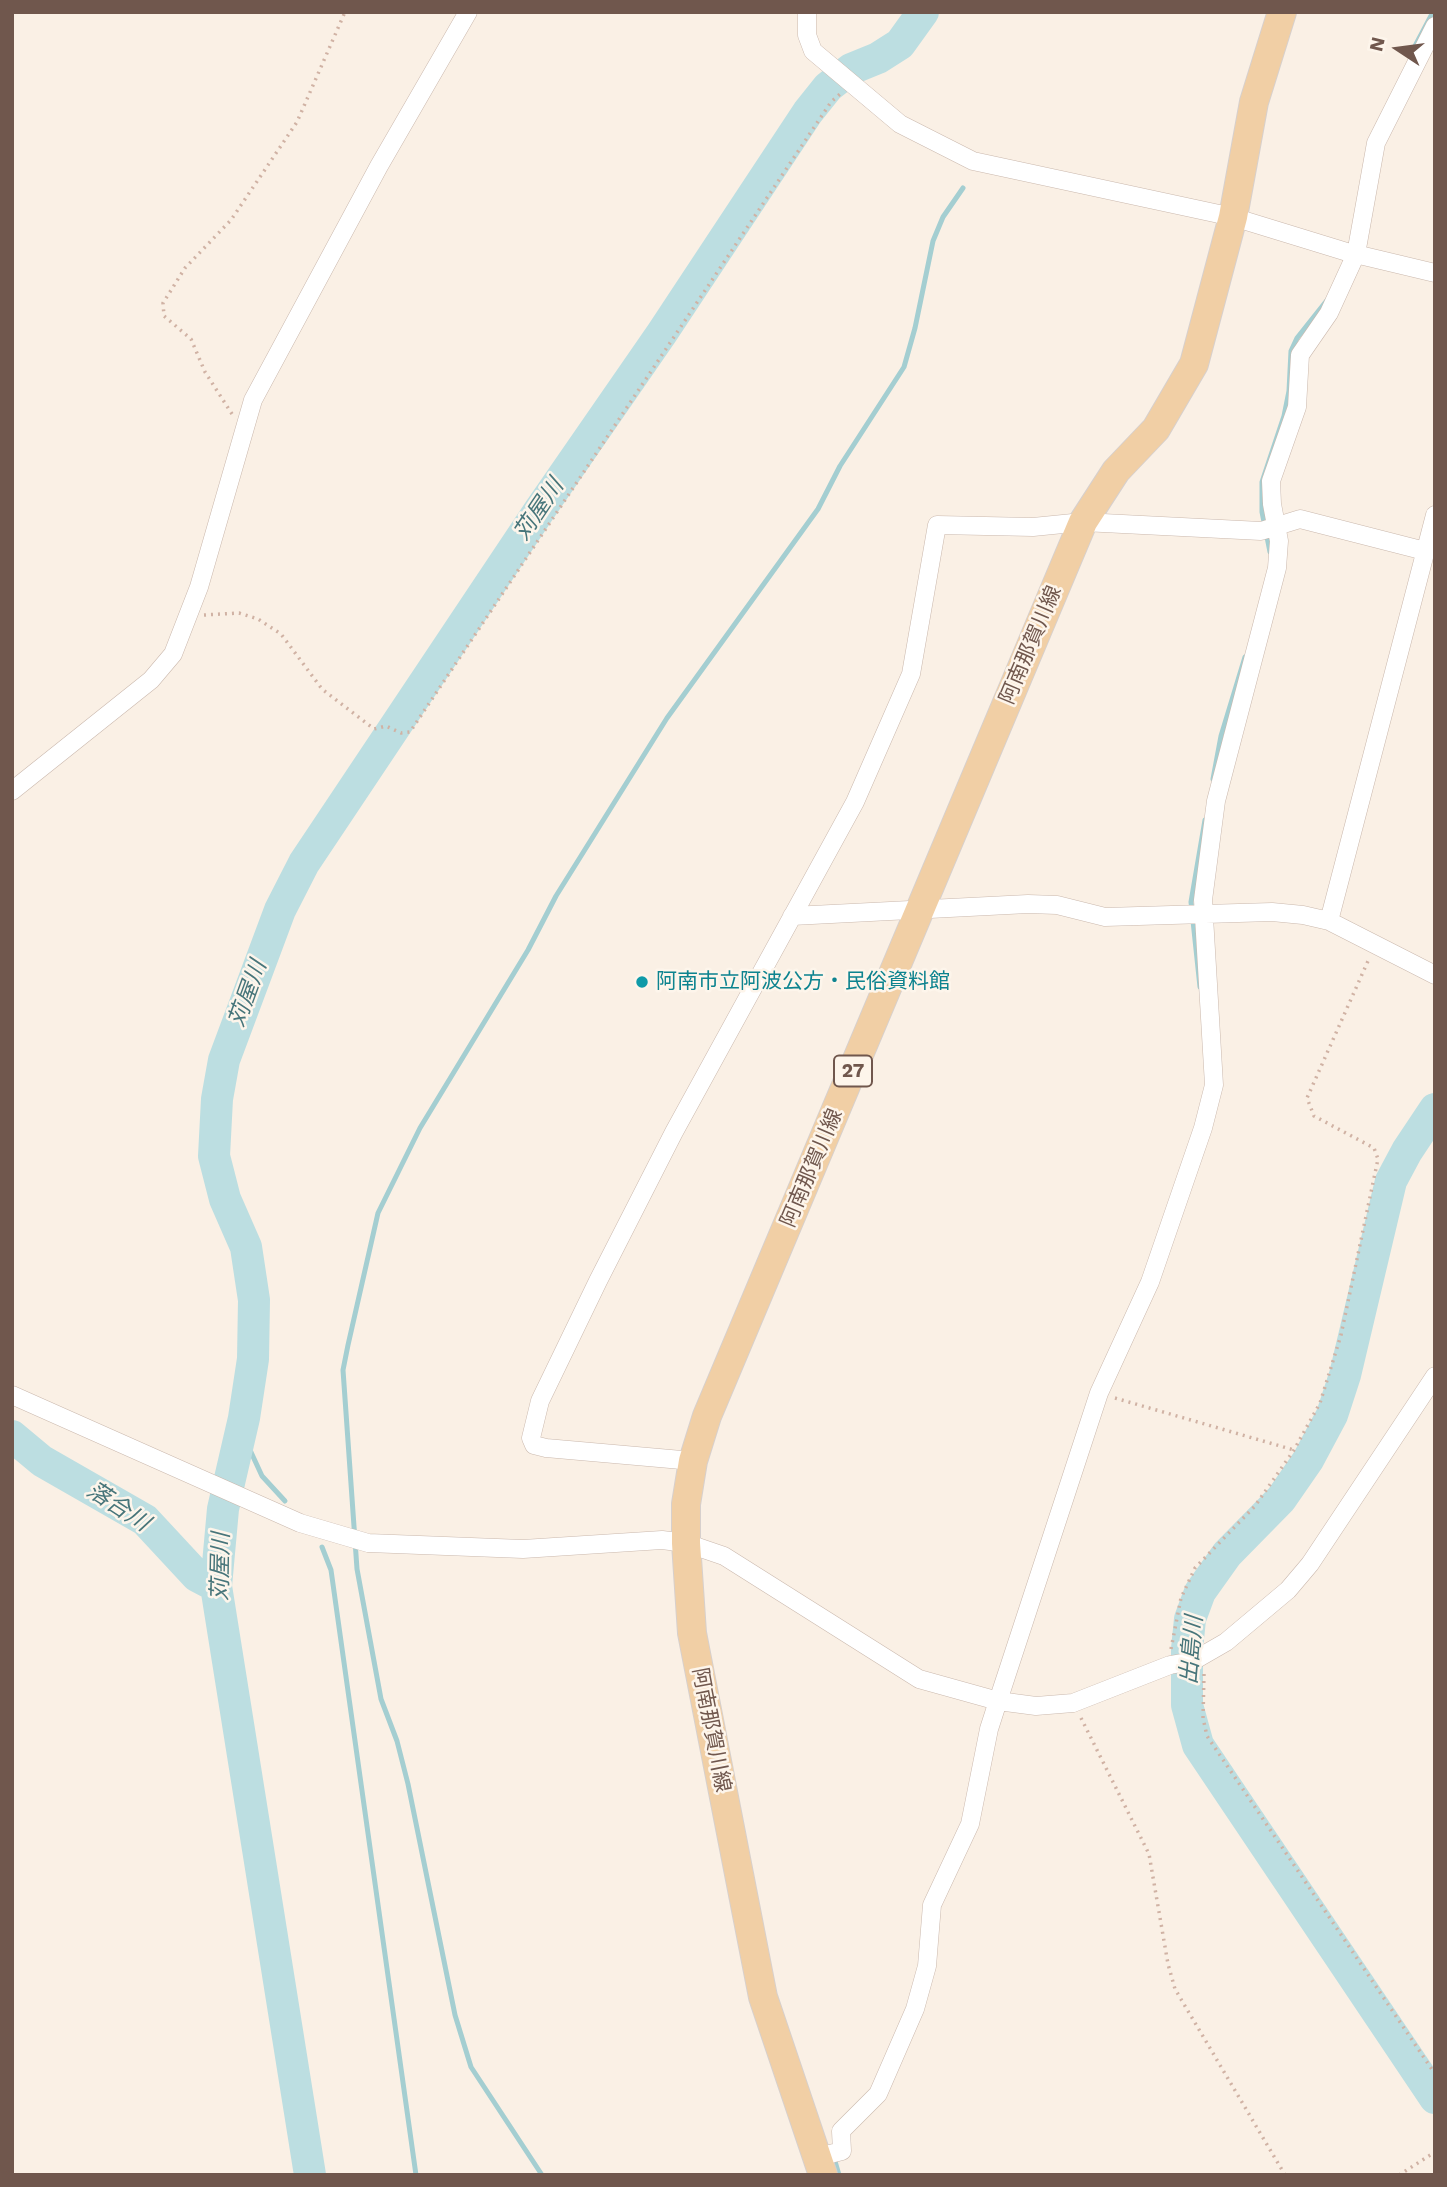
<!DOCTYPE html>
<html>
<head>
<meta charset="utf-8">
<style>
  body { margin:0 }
  #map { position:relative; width:1447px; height:2187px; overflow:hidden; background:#faf0e5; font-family:"Work Sans",sans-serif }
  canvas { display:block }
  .frame { position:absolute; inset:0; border:14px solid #70574d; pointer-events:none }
  .north { position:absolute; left:1363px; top:14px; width:70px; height:70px; -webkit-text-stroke:5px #fdf5eb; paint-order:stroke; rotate:283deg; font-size:19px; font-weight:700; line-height:28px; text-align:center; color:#70574d }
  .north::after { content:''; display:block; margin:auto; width:24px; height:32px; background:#70574d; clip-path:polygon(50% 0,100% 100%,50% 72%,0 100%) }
</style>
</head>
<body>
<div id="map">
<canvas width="1447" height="2187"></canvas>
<div class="frame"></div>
<div class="north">N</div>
</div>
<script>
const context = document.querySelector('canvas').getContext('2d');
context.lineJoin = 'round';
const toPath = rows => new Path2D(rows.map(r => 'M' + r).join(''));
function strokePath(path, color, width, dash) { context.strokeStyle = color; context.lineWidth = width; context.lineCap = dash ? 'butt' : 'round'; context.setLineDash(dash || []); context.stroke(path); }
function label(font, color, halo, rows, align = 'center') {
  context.font = font + ' "Work Sans","Noto Sans JP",sans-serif'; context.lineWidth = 5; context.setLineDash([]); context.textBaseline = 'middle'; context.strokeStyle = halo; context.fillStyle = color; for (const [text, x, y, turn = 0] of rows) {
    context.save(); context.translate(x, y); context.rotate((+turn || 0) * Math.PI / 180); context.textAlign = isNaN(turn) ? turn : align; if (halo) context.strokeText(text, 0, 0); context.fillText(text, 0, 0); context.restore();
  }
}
strokePath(toPath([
  [1414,48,1433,12],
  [1270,552,1262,512,1262,482,1284,416,1289,391,1291,351,1297,338,1328,299],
  [1213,779,1221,736,1245,657],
  [1200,987,1191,902,1205,820],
  [244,1418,250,1450,262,1476,285,1501],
  [322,1547,331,1570,416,2175],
  [834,2158,839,2175],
  [542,2175,471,2067,455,2015,408,1784,397,1741,381,1699,357,1569,343,1370,348,1345,378,1213,420,1128,528,950,556,896,667,718,818,509,840,466,904,367,915,328,933,241,943,217,963,188]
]), '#a4ced1', 5);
strokePath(toPath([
  [1435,1109,1407,1151,1391,1181,1345,1375,1332,1415,1308,1460,1281,1499,1227,1554,1200,1592,1190,1619,1187,1649,1187,1705,1198,1745,1435,2098],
  [12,1436,42,1461,145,1520,197,1576,216,1586],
  [310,2175,216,1586,223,1509,244,1418,253,1359,254,1300,246,1247,225,1199,214,1156,217,1099,224,1060,280,910,304,863,539,511,662,333,808,112,828,87,851,69,878,58,900,44,923,12]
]), '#bcdee1', 32);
const minor = toPath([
  [807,12,807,35,813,51,900,124,973,161,1233,217,1347,252,1435,273],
  [12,791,151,680,173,654,199,587,253,400,379,166,468,12],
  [792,916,1028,904,1057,905,1105,917,1272,912,1303,915,1329,921,1435,975],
  [1329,921,1435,515],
  [12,1395,300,1523,368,1543,523,1549,662,1540,686,1543,724,1556,919,1679,998,1701,1036,1706,1073,1703,1170,1665,1193,1661,1226,1642,1288,1590,1310,1564,1435,1376],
  [693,1461,546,1448,534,1445,531,1438,540,1401,598,1281,674,1132,855,802,911,674,937,525,1033,527,1083,522,1261,531,1300,519,1425,551],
  [818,2157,842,2151,841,2131,878,2094,915,2009,927,1966,932,1905,970,1824,989,1729,998,1701,1099,1393,1150,1282,1203,1128,1214,1085,1203,900,1216,801,1277,568,1279,541,1272,504,1271,481,1297,407,1300,355,1329,313,1356,254,1376,143,1435,26]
]);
const primary = toPath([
  [823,2175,763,1997,692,1633,686,1543,686,1504,693,1461,707,1416,1083,522,1116,471,1156,429,1194,364,1233,217,1254,102,1282,12]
]);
strokePath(minor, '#cab8ad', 19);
strokePath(primary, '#d7d0cd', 30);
strokePath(toPath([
  [232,414,205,372,191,339,164,316,163,303,185,268,231,220,297,122,345,12],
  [204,615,239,613,258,619,281,634,322,689,374,729,386,726,401,733,410,732,831,102,840,94],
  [1115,1398,1294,1450],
  [1171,1649,1181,1598,1195,1568,1255,1506,1294,1450,1320,1403,1341,1335,1378,1159,1374,1148,1314,1116,1307,1098,1368,961],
  [1204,1674,1203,1718,1207,1736,1435,2074],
  [1081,1718,1149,1854,1168,1964,1175,1989,1285,2175],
  [1399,2175,1435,2152]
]), '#d0b2a4', 3.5, [2, 5]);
strokePath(minor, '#fff', 18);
strokePath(primary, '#f1cfa5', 28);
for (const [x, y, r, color] of [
  [642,982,7,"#0f9aa8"]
]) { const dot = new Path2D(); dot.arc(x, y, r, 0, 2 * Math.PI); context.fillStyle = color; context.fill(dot); strokePath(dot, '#fdf5eb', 2.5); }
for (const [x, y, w] of [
  [853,1071,38]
]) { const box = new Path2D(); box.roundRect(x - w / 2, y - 15.5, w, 31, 5); context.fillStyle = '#fdf5eb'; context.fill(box); strokePath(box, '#70574d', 2); }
label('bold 19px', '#70574d', null, [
  ["27",853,1071]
]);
label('21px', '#70574d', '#fdf5eb', [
  ["阿南那賀川線",1031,645,-67],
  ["阿南那賀川線",812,1168,-67],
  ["阿南那賀川線",711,1730,79]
]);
label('21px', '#0d838f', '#fdf5eb', [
  ["阿南市立阿波公方・民俗資料館",656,982]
], 'left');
label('italic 23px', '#47757a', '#fdf5eb', [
  ["苅屋川",539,510,-56],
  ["苅屋川",248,994,-70],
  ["落合川",118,1507,33],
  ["苅屋川",221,1567,-89],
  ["出島川",1192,1650,-85]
]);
</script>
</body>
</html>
